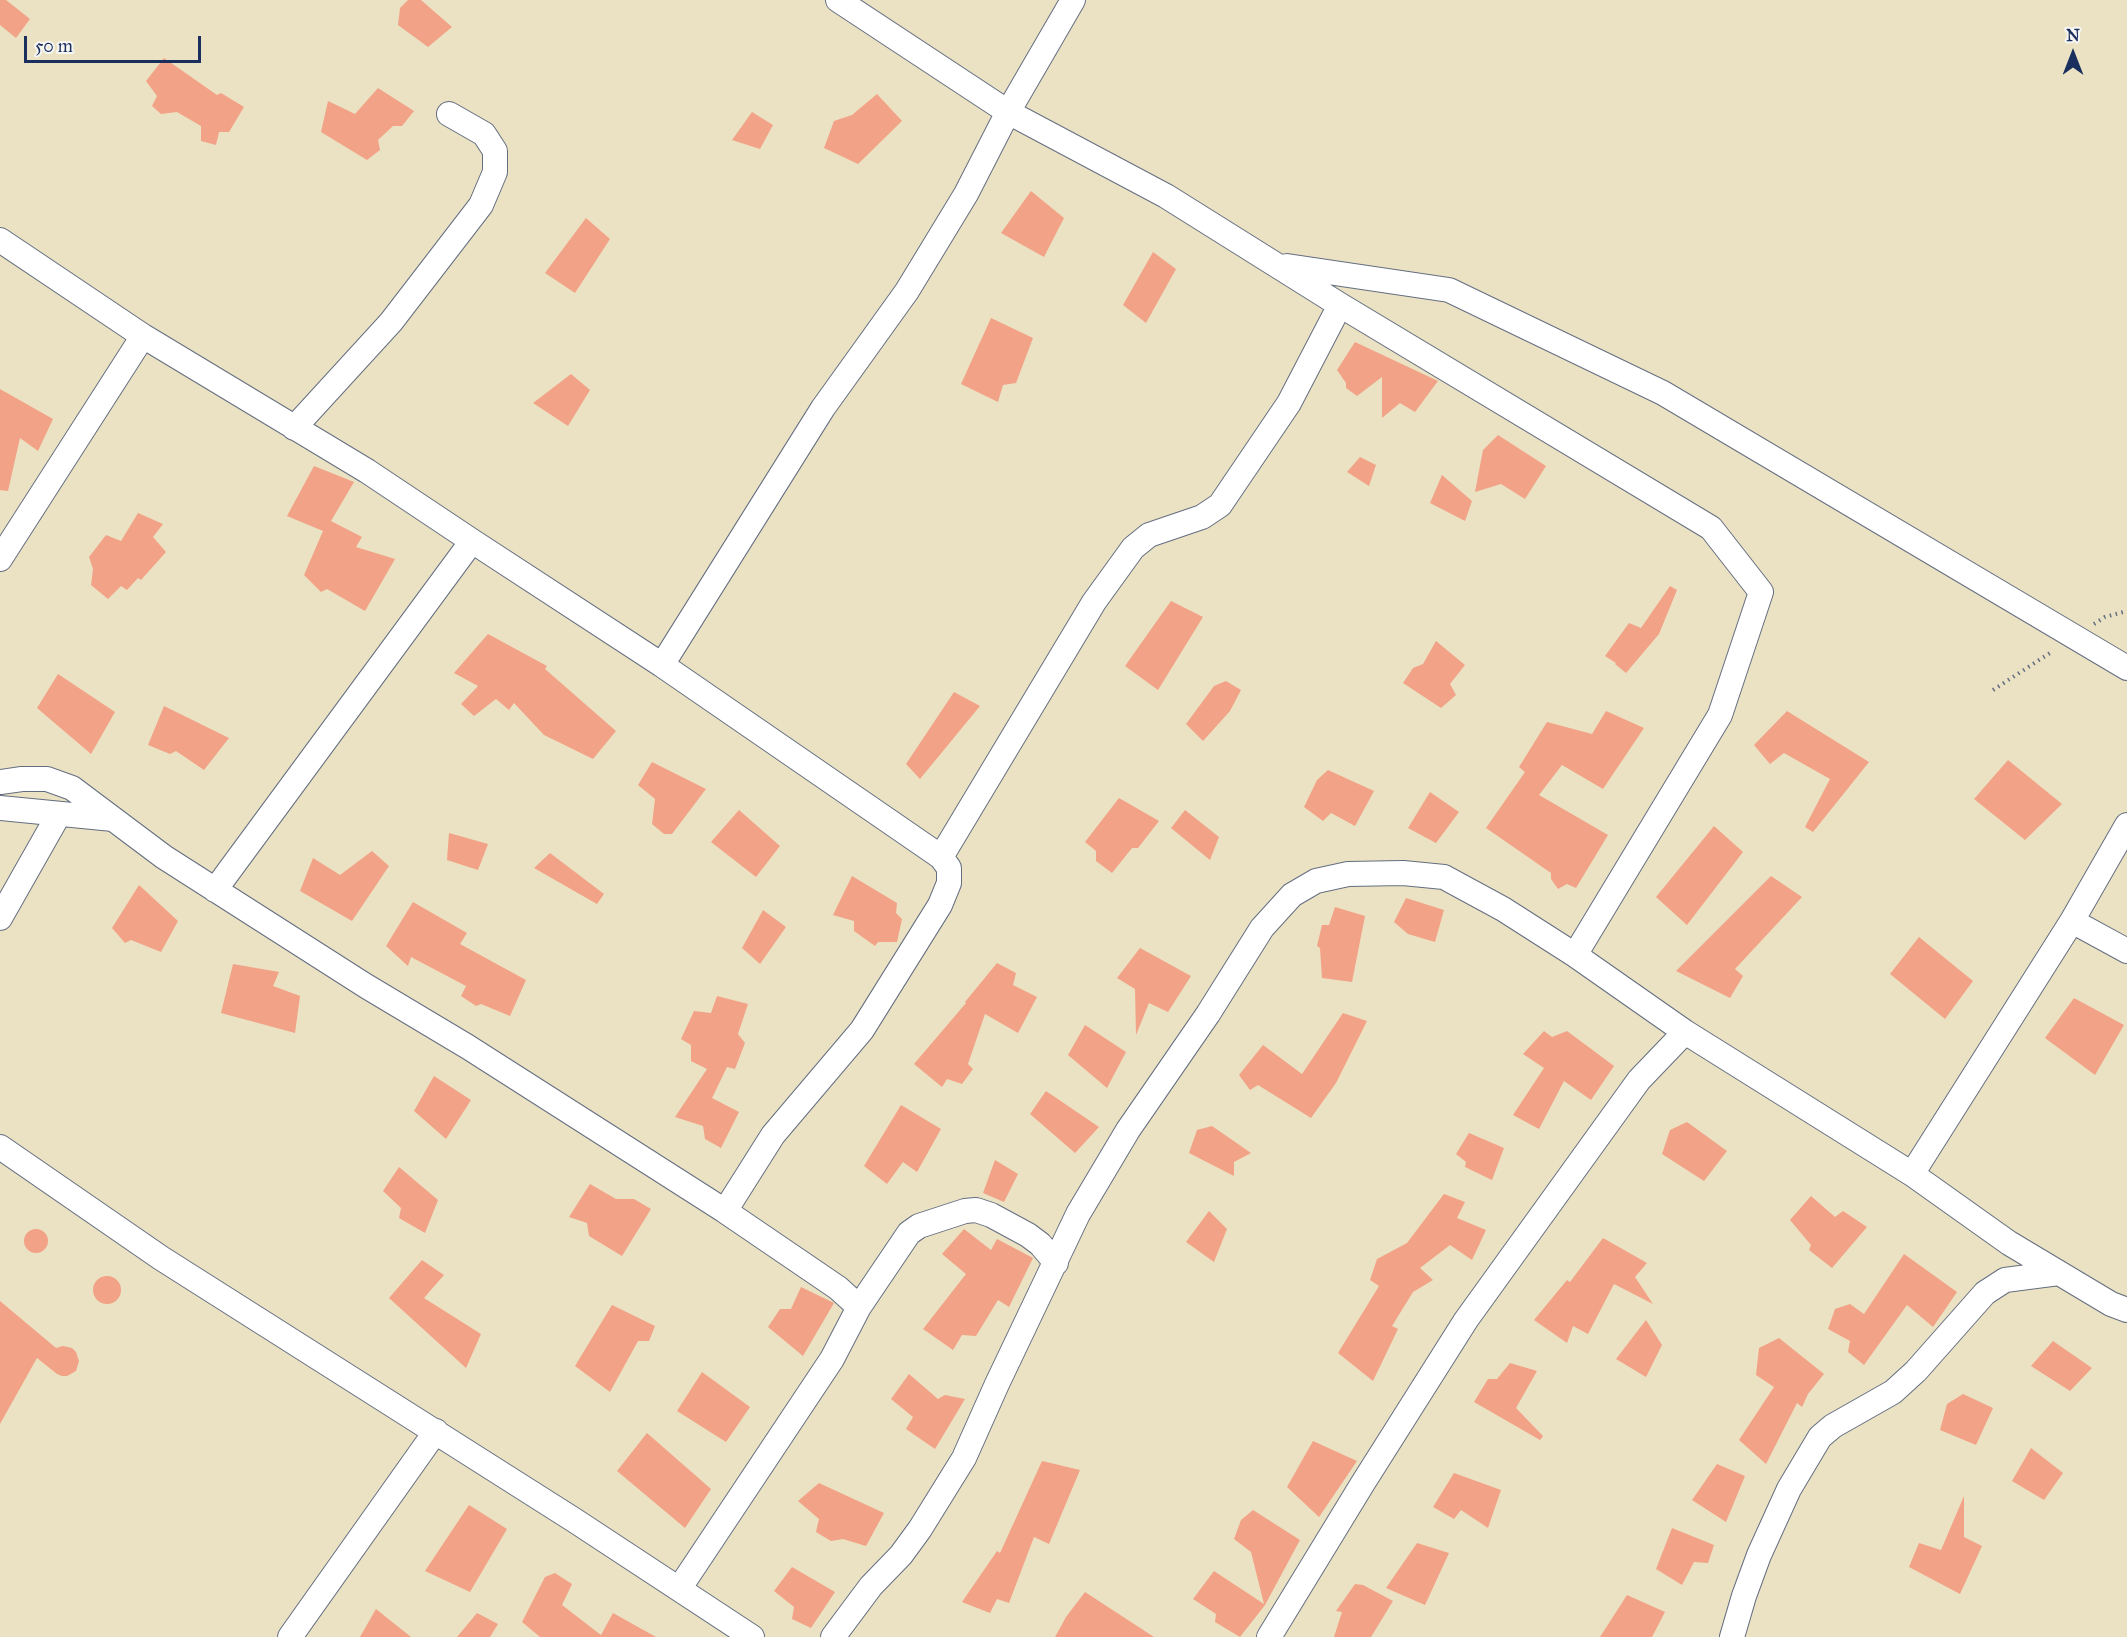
<!DOCTYPE html>
<html>
<head>
<meta charset="utf-8">
<style>
  body { margin:0 }
  #map { position:relative; width:2127px; height:1637px; overflow:hidden; background:#ebe2c3; font-family:"IM FELL Great Primer",serif }
  canvas { display:block }
  .north { position:absolute; left:2043px; top:24px; width:60px; height:60px; -webkit-text-stroke:4px #f6f6f2; paint-order:stroke; rotate:0deg; font-size:16px; font-weight:700; line-height:24px; text-align:center; color:#1b2f5e }
  .north::after { content:''; display:block; margin:auto; width:21px; height:27px; background:#1b2f5e; clip-path:polygon(50% 0,100% 100%,50% 72%,0 100%) }
  .scale { position:absolute; left:24px; top:36px; width:177px; height:27px; box-sizing:border-box; border:3px solid #1b2f5e; border-top:0; padding-left:8px; font-size:18px; line-height:21px; white-space:nowrap; color:#1b2f5e; -webkit-text-stroke:4px #f6f6f2; paint-order:stroke }
</style>
</head>
<body>
<div id="map">
<canvas width="2127" height="1637"></canvas>
<div class="north">N</div>
<div class="scale">50 m</div>
</div>
<script>
const context = document.querySelector('canvas').getContext('2d');
context.lineJoin = 'round';
function fill(path, color) { context.fillStyle = color; context.fill(path, 'evenodd'); }
const toPath = rows => new Path2D(rows.map(r => 'M' + r).join(''));
function strokePath(path, color, width, dash) { context.strokeStyle = color; context.lineWidth = width; context.lineCap = dash ? 'butt' : 'round'; context.setLineDash(dash || []); context.stroke(path); }
fill(toPath([
  [0,0,6,0,30,19,16,38,0,25],
  [408,0,421,0,452,27,428,47,398,25,400,8],
  [164,58,217,95,221,93,244,107,229,132,219,132,216,145,201,141,201,126,177,112,161,114,152,106,157,96,146,81],
  [378,88,414,111,402,126,393,126,378,140,380,150,367,160,321,132,328,101,355,114],
  [877,94,902,121,858,164,824,148,834,121,852,115],
  [752,112,773,125,760,149,732,140],
  [1031,191,1064,218,1044,257,1001,233],
  [586,218,610,239,575,293,545,273],
  [1153,252,1176,269,1146,323,1123,305],
  [991,318,1033,338,1016,383,1003,385,998,402,961,384],
  [1355,342,1438,381,1415,412,1400,403,1382,418,1382,377,1357,396,1346,388,1346,383,1337,370],
  [571,374,590,390,568,426,533,403],
  [0,389,53,419,38,451,20,438,8,491,0,490],
  [1498,435,1546,466,1525,499,1501,484,1475,492,1483,450],
  [1360,457,1376,465,1369,486,1347,472],
  [314,466,354,482,331,521,362,537,356,547,395,559,365,611,327,589,321,592,304,575,323,531,287,516],
  [1442,475,1472,501,1465,521,1430,503],
  [138,513,163,524,153,537,166,552,141,580,138,578,127,590,121,586,108,599,91,585,93,569,89,557,106,535,121,541],
  [1670,586,1677,590,1659,634,1626,673,1615,664,1616,663,1605,656,1629,623,1641,628],
  [1171,601,1203,617,1158,690,1125,666],
  [488,634,547,666,545,669,616,731,593,759,544,735,514,703,509,710,496,699,474,716,461,704,478,686,454,673],
  [1436,641,1465,665,1450,684,1456,695,1441,708,1403,683,1413,668,1423,664],
  [58,674,115,712,91,754,37,708],
  [1226,681,1241,690,1230,711,1203,741,1186,724,1214,686],
  [954,692,980,706,920,779,906,764],
  [164,706,229,738,204,770,176,751,170,754,148,745],
  [1606,711,1644,728,1603,789,1562,765,1539,795,1608,835,1576,888,1567,884,1558,889,1551,879,1551,873,1486,828,1525,772,1519,767,1547,722,1592,734],
  [1787,711,1869,762,1813,832,1805,827,1830,779,1784,753,1770,764,1754,745],
  [2008,760,2062,804,2025,840,1974,799],
  [652,762,706,789,672,834,664,834,652,824,655,799,638,785],
  [1328,770,1374,791,1355,826,1331,813,1323,821,1304,807,1317,780],
  [1430,792,1459,812,1436,843,1408,828],
  [1119,798,1159,821,1138,848,1132,848,1112,873,1096,861,1096,851,1085,842],
  [739,810,780,846,756,877,711,842],
  [1185,810,1219,837,1210,860,1171,828],
  [1714,826,1743,852,1687,925,1656,897],
  [449,833,488,844,478,870,447,860],
  [372,851,389,866,352,921,300,891,313,858,340,875],
  [550,853,604,894,597,904,534,868],
  [852,876,897,903,896,913,902,919,897,942,878,942,875,946,854,931,854,921,833,915],
  [1771,876,1802,897,1735,969,1743,976,1730,998,1676,971],
  [139,885,178,921,161,952,131,940,125,943,112,928],
  [1406,898,1444,910,1435,942,1408,934,1394,922],
  [413,902,467,933,460,944,526,980,510,1016,481,1004,476,1006,461,996,466,986,411,957,408,966,386,946],
  [1335,907,1365,916,1352,982,1322,978,1320,948,1317,946,1322,925,1329,925],
  [763,910,786,927,760,964,742,948],
  [1919,937,1973,981,1945,1019,1890,974],
  [1140,948,1191,976,1168,1012,1149,1003,1136,1035,1135,989,1117,978],
  [997,963,1016,973,1013,985,1037,997,1018,1033,985,1014,968,1064,973,1069,962,1084,947,1079,942,1087,914,1064,966,1003,965,1002],
  [233,964,279,972,273,986,300,996,295,1033,221,1013],
  [717,996,748,1004,738,1034,745,1043,735,1069,727,1067,712,1098,739,1112,721,1148,705,1139,703,1126,675,1117,707,1069,691,1061,691,1045,681,1039,694,1011,711,1013],
  [2074,998,2124,1025,2095,1075,2045,1038],
  [1343,1013,1367,1021,1336,1083,1311,1118,1258,1085,1250,1090,1239,1075,1263,1045,1302,1074],
  [1085,1025,1126,1052,1107,1088,1068,1055],
  [1544,1031,1552,1037,1567,1031,1614,1066,1591,1100,1564,1081,1539,1129,1513,1115,1544,1068,1523,1054],
  [434,1076,471,1100,446,1139,414,1111],
  [1046,1091,1099,1127,1075,1153,1030,1114],
  [901,1105,941,1129,917,1172,903,1162,887,1184,864,1166],
  [1687,1122,1727,1151,1704,1181,1662,1154,1670,1130],
  [1212,1126,1251,1153,1234,1162,1234,1176,1189,1153,1197,1130],
  [1469,1133,1504,1148,1492,1180,1465,1167,1466,1162,1456,1154],
  [995,1160,1018,1174,1004,1202,983,1193],
  [399,1167,438,1200,425,1233,399,1218,401,1208,383,1191],
  [590,1184,616,1199,634,1199,651,1209,622,1256,589,1236,587,1223,569,1217],
  [1444,1194,1465,1202,1457,1218,1486,1230,1472,1260,1450,1245,1420,1268,1433,1280,1413,1292,1392,1326,1398,1329,1373,1381,1338,1353,1379,1286,1370,1280,1377,1259,1407,1243],
  [1811,1196,1835,1217,1843,1211,1867,1227,1832,1268,1809,1250,1811,1245,1790,1220],
  [1209,1211,1227,1229,1214,1262,1186,1242],
  [964,1229,991,1250,997,1239,1033,1258,1009,1307,998,1300,976,1336,962,1335,953,1350,923,1329,966,1274,942,1254],
  '24 1241a12 12 0 1 1 24 0a12 12 0 1 1-24 0Z',
  [1603,1238,1647,1263,1635,1277,1653,1304,1614,1284,1588,1334,1573,1326,1567,1343,1534,1320,1567,1280,1570,1282],
  [1904,1254,1957,1292,1933,1327,1907,1305,1864,1365,1848,1352,1850,1341,1828,1329,1835,1309,1850,1304,1864,1314],
  [422,1260,444,1275,424,1298,481,1334,466,1368,389,1298],
  '93 1290a14 14 0 1 1 28 0a14 14 0 1 1-28 0Z',
  [801,1287,834,1303,803,1356,768,1327,780,1309,791,1309],
  [0,1301,56,1348,63,1346,72,1348,76,1352,79,1361,76,1371,67,1376,62,1376,57,1374,37,1358,0,1424],
  [612,1305,655,1326,649,1341,638,1341,610,1392,575,1366],
  [1646,1320,1662,1345,1646,1377,1616,1359],
  [1779,1338,1824,1374,1808,1394,1802,1407,1797,1403,1766,1464,1739,1440,1774,1387,1756,1375,1759,1348],
  [2053,1341,2092,1368,2070,1391,2031,1366],
  [1510,1363,1537,1371,1516,1408,1543,1436,1540,1440,1474,1402,1488,1379,1497,1379],
  [702,1372,750,1407,726,1442,677,1411],
  [909,1374,938,1399,945,1395,965,1399,935,1449,906,1429,913,1417,891,1399],
  [1963,1394,1993,1408,1976,1445,1940,1430,1947,1404],
  [647,1433,711,1489,685,1528,617,1471],
  [1313,1441,1357,1461,1319,1517,1287,1487],
  [2031,1448,2063,1473,2044,1500,2012,1481],
  [1042,1461,1080,1470,1049,1544,1034,1537,1009,1603,997,1599,990,1613,962,1602,997,1551,1000,1553],
  [1717,1464,1745,1476,1726,1522,1692,1500],
  [1454,1473,1501,1490,1488,1528,1461,1510,1454,1519,1433,1507],
  [819,1483,884,1513,866,1546,843,1539,831,1541,816,1532,819,1519,798,1501],
  [1964,1496,1964,1537,1982,1546,1960,1594,1909,1567,1919,1543,1941,1550],
  [469,1505,507,1529,470,1592,425,1571],
  [1253,1510,1300,1540,1265,1605,1240,1637,1215,1622,1216,1614,1193,1599,1214,1571,1264,1604,1251,1552,1234,1539,1241,1520],
  [1672,1528,1714,1545,1708,1563,1694,1562,1682,1585,1656,1569],
  [1417,1543,1449,1553,1425,1605,1386,1588],
  [792,1567,835,1592,811,1628,792,1619,794,1607,774,1591],
  [555,1573,572,1584,562,1605,601,1635,613,1613,656,1637,540,1637,522,1622,545,1577],
  [1355,1584,1363,1585,1393,1601,1371,1637,1334,1637,1342,1612,1336,1611],
  [1085,1592,1154,1637,1055,1637,1066,1617],
  [1627,1595,1665,1612,1652,1637,1600,1637],
  [376,1609,411,1637,360,1637],
  [477,1613,498,1624,490,1637,457,1637]
]), '#f2a286');
const street = toPath([
  [838,0,1008,112,1166,196,1340,305,1711,528,1761,592,1720,715,1575,955],
  [0,240,143,336,367,471,472,541,662,665,941,857,949,868,949,883,940,905,862,1030,773,1135,725,1211],
  [1287,266,1449,290,1663,393,2127,668],
  [294,428,391,322,481,205,495,172,495,151,484,134,449,114],
  [0,559,143,336],
  [662,665,823,408,907,291,966,194,1008,112,1073,0],
  [0,782,22,779,47,779,72,788,164,857,366,986,468,1047,725,1211,838,1288,859,1307],
  [0,808,113,819],
  [941,857,1094,602,1133,548,1149,535,1202,517,1220,505,1289,403,1340,305],
  [215,890,472,541],
  [0,918,59,814],
  [2072,921,2127,951],
  [0,1147,161,1258,574,1520,752,1637],
  [1912,1174,2072,921,2127,825],
  [679,1589,832,1359,859,1307,909,1233,919,1226,965,1211,976,1210,991,1215,1028,1235,1040,1244,1056,1263],
  [290,1637,436,1431],
  [833,1637,871,1586,901,1555,920,1529,964,1458,997,1384,1078,1214,1128,1130,1208,1014,1262,928,1292,895,1316,881,1348,874,1403,873,1444,877,1503,909,1575,955,1685,1032,1912,1174,2009,1243,2111,1304,2127,1310],
  [1269,1637,1363,1483,1466,1320,1639,1080,1685,1032],
  [1732,1637,1744,1596,1759,1555,1789,1489,1820,1437,1833,1426,1893,1392,1916,1371,1985,1293,2005,1280,2059,1273]
]);
strokePath(street, '#646e81', 26);
strokePath(toPath([
  [2094,624,2105,617,2127,611],
  [1993,690,2053,651]
]), '#646e81', 4, [1.5, 4.5]);
strokePath(street, '#fff', 24);
</script>
</body>
</html>
